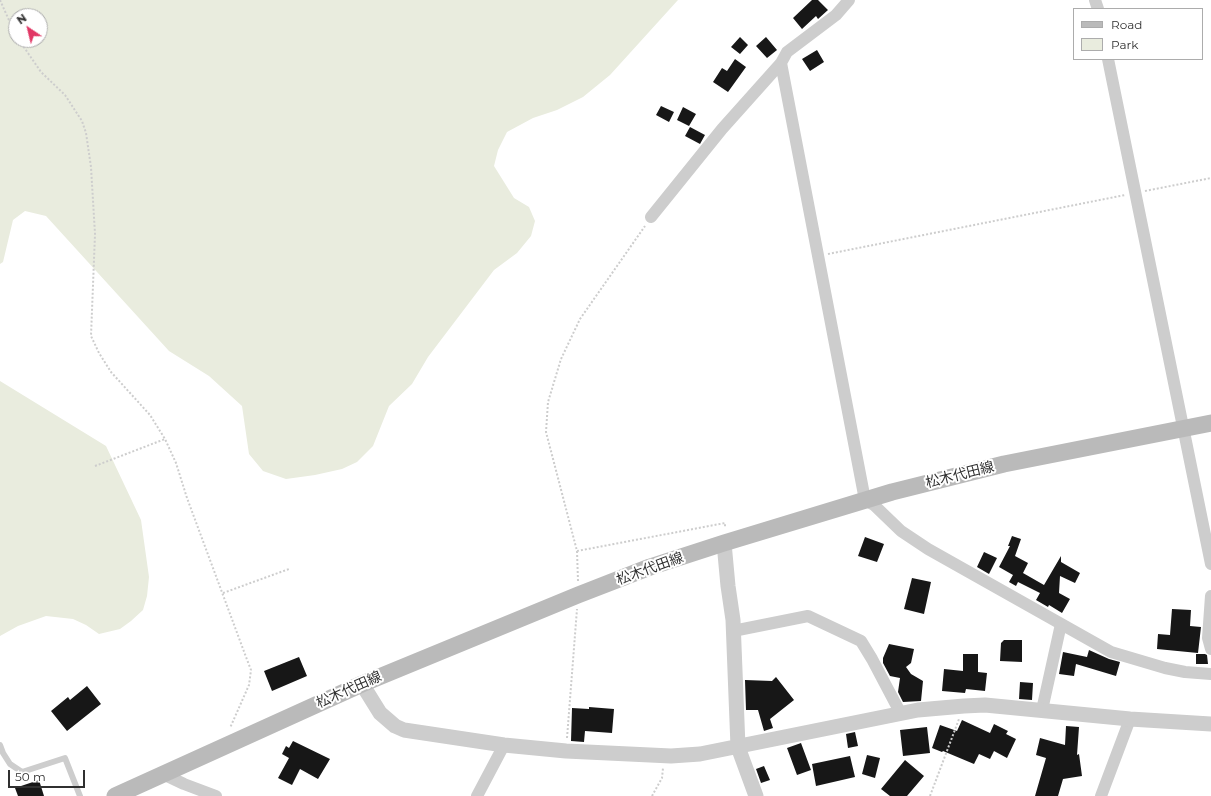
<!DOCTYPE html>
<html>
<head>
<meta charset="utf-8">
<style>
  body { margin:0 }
  #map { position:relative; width:1211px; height:796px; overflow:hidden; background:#fff; font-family:Montserrat,sans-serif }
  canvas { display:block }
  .legend { position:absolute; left:1073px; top:8px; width:130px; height:52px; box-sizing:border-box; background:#fff; border:1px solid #acacac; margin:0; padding:5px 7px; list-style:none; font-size:12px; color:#303030 }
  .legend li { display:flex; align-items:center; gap:8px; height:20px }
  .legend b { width:20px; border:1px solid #acacac }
  .north { position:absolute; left:8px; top:8px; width:40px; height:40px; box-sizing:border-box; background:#fff; border:1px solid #acacac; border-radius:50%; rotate:325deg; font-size:11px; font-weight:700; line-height:16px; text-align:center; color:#303030 }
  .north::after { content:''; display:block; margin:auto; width:14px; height:18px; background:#e13765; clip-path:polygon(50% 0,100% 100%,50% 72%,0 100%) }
  .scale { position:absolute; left:8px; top:770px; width:77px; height:18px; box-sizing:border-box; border:2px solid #303030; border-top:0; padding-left:5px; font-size:12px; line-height:14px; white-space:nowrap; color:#303030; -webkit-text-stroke:3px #fff; paint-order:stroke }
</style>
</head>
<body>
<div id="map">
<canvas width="1211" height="796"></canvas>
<ul class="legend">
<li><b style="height:5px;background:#bababa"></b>Road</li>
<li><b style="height:11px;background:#e9ecde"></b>Park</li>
</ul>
<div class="north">N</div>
<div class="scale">50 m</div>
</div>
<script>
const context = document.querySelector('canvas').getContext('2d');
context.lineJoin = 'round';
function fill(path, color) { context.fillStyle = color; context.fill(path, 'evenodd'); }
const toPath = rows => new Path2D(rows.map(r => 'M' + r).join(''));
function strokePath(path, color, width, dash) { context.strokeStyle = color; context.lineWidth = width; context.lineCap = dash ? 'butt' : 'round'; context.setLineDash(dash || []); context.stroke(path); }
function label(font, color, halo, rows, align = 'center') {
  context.font = font + ' Montserrat,"Noto Sans JP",sans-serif'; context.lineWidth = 4; context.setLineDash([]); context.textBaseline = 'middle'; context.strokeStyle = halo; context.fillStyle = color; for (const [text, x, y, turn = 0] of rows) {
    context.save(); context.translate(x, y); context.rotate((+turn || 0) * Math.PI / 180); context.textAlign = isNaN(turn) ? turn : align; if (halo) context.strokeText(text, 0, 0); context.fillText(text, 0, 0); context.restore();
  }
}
fill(toPath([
  [0,0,678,0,610,75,583,97,557,110,533,118,507,132,498,150,494,166,514,198,529,207,535,221,531,236,517,253,494,270,428,357,412,384,389,406,373,446,357,462,342,469,315,475,286,479,263,471,249,454,242,406,209,376,169,351,46,216,25,211,13,220,3,262,0,264],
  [16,16,40,16,40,40,16,40],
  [0,381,106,446,141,520,149,577,147,596,143,610,131,621,120,629,99,634,86,625,73,619,46,616,18,626,0,636]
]), '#e9ecde');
fill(toPath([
  [812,0,818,0,828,10,818,19,816,16,802,29,793,18],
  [740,37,748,45,740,54,731,47],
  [766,37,777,50,767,58,756,46],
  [817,50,824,62,810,71,802,59],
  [735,59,746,67,728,92,713,82,722,68,727,71],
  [661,106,674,112,669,122,656,115],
  [683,107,696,114,689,126,677,120],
  [690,127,705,135,700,144,685,136],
  [1012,536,1021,539,1015,556,1028,563,1023,573,1044,585,1061,556,1061,562,1080,573,1075,583,1060,576,1059,593,1070,599,1062,613,1049,605,1048,607,1036,600,1040,593,1018,582,1016,586,1009,582,1013,575,999,567,1010,546,1008,546],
  [865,537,884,544,877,562,858,556],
  [984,552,997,558,989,574,977,567],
  [912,578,931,582,924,614,904,609],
  [1172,609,1191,610,1190,626,1201,627,1198,653,1157,649,1158,634,1170,635],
  [1004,640,1022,640,1022,662,1000,661,1001,643],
  [889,644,914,649,911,663,906,667,911,674,923,681,921,701,903,702,898,692,900,678,890,676,883,663,883,658],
  [1089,650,1109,659,1120,662,1116,676,1076,664,1074,676,1059,674,1063,652,1087,657],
  [963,654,978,654,978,672,987,673,985,691,966,689,965,693,942,691,944,669,963,671],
  [1196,654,1205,654,1207,655,1208,664,1196,664],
  [299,657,307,676,272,691,264,671],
  [776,677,794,700,770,719,773,728,764,731,758,710,746,710,745,680,772,681],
  [1020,682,1033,683,1032,700,1019,699],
  [87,686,101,704,67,731,51,711,68,697,70,700],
  [589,707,614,709,612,733,585,731,584,742,571,741,572,708,589,709],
  [962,720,990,733,994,724,1008,731,1006,734,1016,739,1007,758,994,751,990,759,979,754,974,764,943,751,942,752,932,748,940,725,957,731],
  [1066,726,1079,727,1077,755,1079,754,1082,776,1063,779,1058,796,1035,796,1046,758,1036,755,1040,738,1065,745],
  [927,727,930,753,903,756,900,730],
  [855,732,858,746,848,748,846,734],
  [293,741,330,759,318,779,300,769,292,785,278,778,289,758,282,754,286,746,289,748],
  [801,743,811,770,797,775,787,748],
  [867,755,880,758,875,778,862,774],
  [850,756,855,777,816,786,812,764],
  [905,760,924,776,907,796,890,796,881,789],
  [764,766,770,780,761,783,756,769],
  [39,780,44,796,18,796,15,788]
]), '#171717');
strokePath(toPath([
  [0,0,16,36],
  [19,40,41,72,65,95,82,121,86,133,91,167,95,234,91,336,99,353,111,372,150,415,165,439,176,463,187,498,246,657,251,670,249,685,230,728],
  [1145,191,1211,178],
  [828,254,1125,195],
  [95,466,165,439],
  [577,551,725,523,725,528],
  [578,581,577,551,546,432,548,402,561,359,580,319,645,226],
  [223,593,289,569],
  [567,738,577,609],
  [652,796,662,778,663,768],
  [930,796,959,719]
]), '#cdcdcd', 2, [2, 2]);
strokePath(toPath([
  [0,745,3,753,10,764,22,772,65,758,80,796]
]), '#cdcdcd', 6);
strokePath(toPath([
  [1095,0,1098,9],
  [1108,59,1211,564],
  [781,63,865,500,874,505,901,531,928,549,1111,652,1165,668,1185,672,1211,674],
  [651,217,722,129,781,63,787,52,836,15,849,0],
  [1211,596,1208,638,1211,649],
  [733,631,808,616,861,641,872,659,901,714],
  [1042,710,1061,624],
  [163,774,184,784,216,796],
  [477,796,504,745],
  [1101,796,1130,719]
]), '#cdcdcd', 12);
strokePath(toPath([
  [724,543,728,586,733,620,738,747,756,796],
  [362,684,380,713,395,726,404,730,504,745,566,751,671,756,700,754,918,710,964,706,985,705,1130,719,1211,724]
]), '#cdcdcd', 15);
strokePath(toPath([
  [115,796,362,684,578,595,650,567,724,543,892,492,1004,464,1211,423]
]), '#bababa', 17);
label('14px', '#303030', '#fff', [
  ["松木代田線",960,475,-14],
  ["松木代田線",650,569,-20],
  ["松木代田線",349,690,-24]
]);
</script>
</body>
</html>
